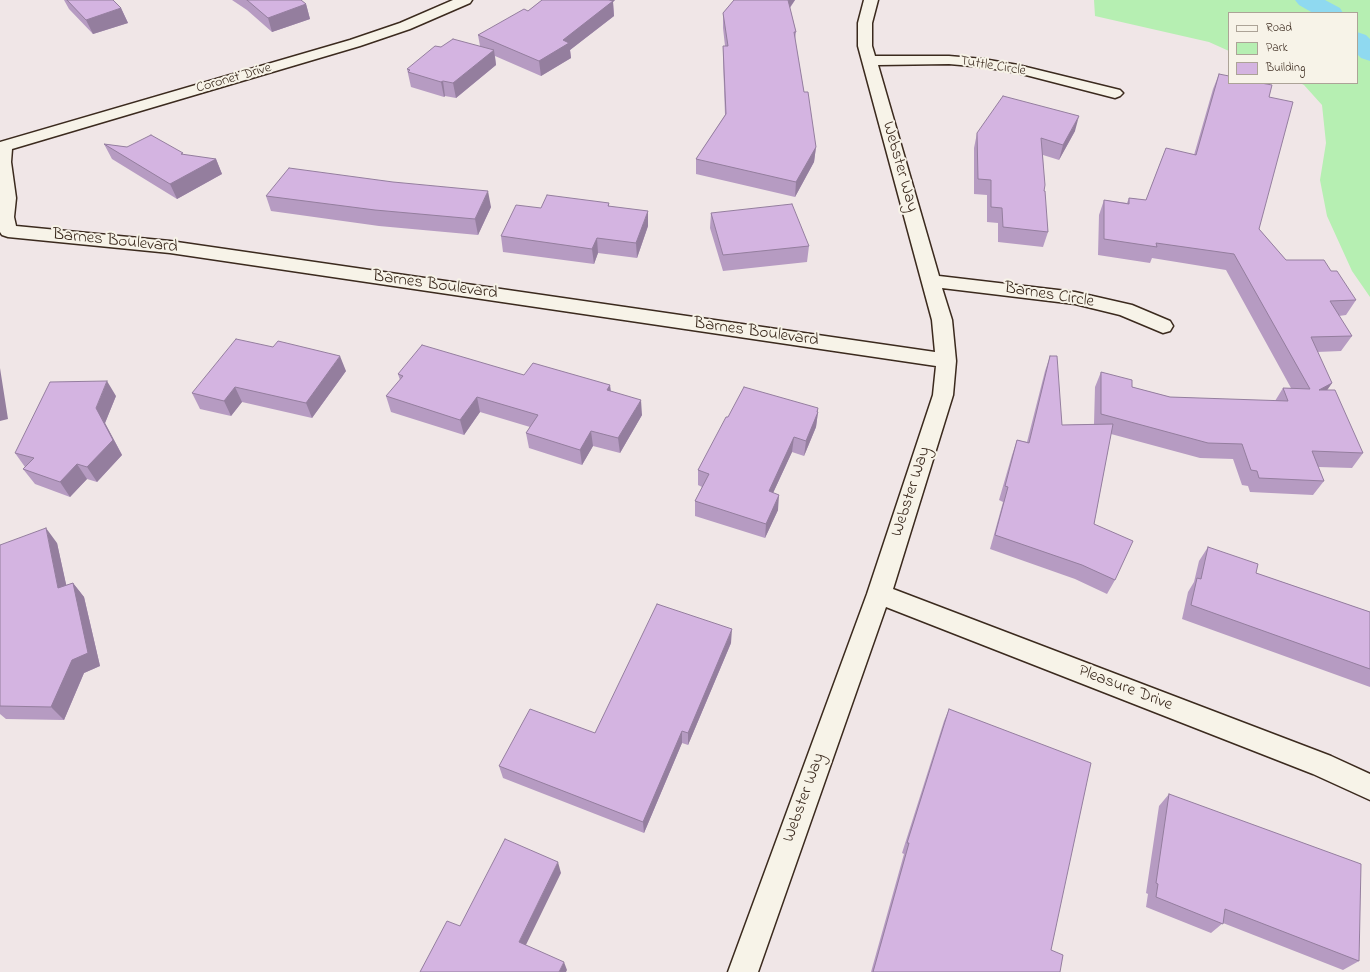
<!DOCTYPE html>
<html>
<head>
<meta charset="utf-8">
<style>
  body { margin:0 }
  #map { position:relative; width:1370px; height:972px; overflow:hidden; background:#f0e6e7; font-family:"Indie Flower",sans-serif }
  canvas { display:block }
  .legend { position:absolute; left:1228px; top:12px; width:130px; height:72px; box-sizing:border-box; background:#f7f3e8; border:1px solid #aca397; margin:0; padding:5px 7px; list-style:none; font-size:12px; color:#3b2a1e }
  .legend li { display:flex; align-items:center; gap:8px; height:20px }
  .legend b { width:20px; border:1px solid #aca397 }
</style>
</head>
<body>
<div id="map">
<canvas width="1370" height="972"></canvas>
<ul class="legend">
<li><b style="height:5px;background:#f7f3e8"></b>Road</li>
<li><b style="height:11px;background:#b6efb2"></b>Park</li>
<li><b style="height:11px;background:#d4b4e1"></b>Building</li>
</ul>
</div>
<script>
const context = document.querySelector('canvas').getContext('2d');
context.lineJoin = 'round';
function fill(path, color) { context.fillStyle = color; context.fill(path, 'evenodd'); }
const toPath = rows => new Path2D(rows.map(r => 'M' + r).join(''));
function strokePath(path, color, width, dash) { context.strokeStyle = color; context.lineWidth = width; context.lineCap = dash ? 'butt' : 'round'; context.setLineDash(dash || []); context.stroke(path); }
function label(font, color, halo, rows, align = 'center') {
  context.font = font + ' "Indie Flower",sans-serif'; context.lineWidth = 4; context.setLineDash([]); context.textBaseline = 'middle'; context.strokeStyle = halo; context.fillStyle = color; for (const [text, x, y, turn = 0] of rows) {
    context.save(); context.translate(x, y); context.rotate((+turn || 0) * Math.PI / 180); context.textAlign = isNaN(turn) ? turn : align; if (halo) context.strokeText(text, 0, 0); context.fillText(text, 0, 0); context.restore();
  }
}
fill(toPath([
  [1094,0,1370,0,1370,297,1352,271,1327,216,1320,180,1326,143,1322,105,1304,85,1300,83,1357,83,1357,13,1229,13,1229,51,1209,42,1095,16]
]), '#b6efb2');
fill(toPath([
  [1295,0,1325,0,1340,8,1343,13,1313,13,1299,5,1295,0],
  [1357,32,1366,35,1370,39,1370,61,1361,58,1357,54,1357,32]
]), '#8fd9f0');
const street = toPath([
  [453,0,472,0,470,3,410,29,360,46,12,149,11,162,16,198,14,217,16,226,170,241,935,352,932,320,858,46,858,23,864,0,878,0,872,23,872,46,875,56,949,56,983,59,1018,65,1120,90,1123,93,1120,96,1115,98,1018,73,983,67,949,64,878,65,939,276,1075,292,1132,305,1170,321,1173,326,1170,331,1163,333,1120,315,1075,304,942,288,952,320,956,361,953,395,893,589,1331,756,1370,774,1370,800,1313,774,886,607,758,972,728,972,867,594,933,395,936,366,170,253,8,237,2,235,0,232,0,142,350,40,400,23,453,0]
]);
strokePath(street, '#3b2a1e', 3);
fill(street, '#f7f3e8');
fill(toPath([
  [64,0,113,0,121,8,128,23,93,34,69,9],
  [232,0,301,0,306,4,310,19,272,32,247,10],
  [542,0,615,0,613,2,614,16,570,50,571,58,541,76,495,56,496,65,456,98,445,96,444,97,411,87,407,69,441,47,480,46,478,35,528,11],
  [734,0,795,0,790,8,796,32,795,40,804,92,816,147,814,162,795,197,696,174,696,159,725,115,723,60,723,46,725,46,723,28,723,13],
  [1219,74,1269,97,1259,229,1286,260,1331,271,1356,300,1346,315,1339,316,1352,336,1341,351,1317,352,1332,383,1327,390,1363,453,1352,468,1318,467,1324,481,1313,495,1250,492,1248,486,1242,485,1233,459,1200,458,1111,434,1094,524,1115,580,1107,594,1075,579,990,549,1003,502,999,500,1012,455,1017,440,1027,442,1045,371,1050,356,1062,425,1094,424,1095,387,1101,372,1132,387,1170,397,1275,401,1283,388,1291,388,1226,270,1152,258,1150,263,1098,255,1099,215,1104,200,1127,203,1129,198,1146,200,1166,148,1194,155,1213,89],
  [1075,131,1059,160,1043,155,1044,191,1048,232,1043,247,998,242,998,223,987,222,987,195,974,194,974,148,977,133],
  [104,144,216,159,222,174,177,199,112,159],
  [393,182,491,207,478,235,379,226,271,211,266,196],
  [609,203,609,206,648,226,637,258,598,253,594,264,503,252,501,236,541,208],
  [711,213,809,246,807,262,723,271,710,228],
  [273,347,346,371,312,418,242,402,231,416,200,409,192,393],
  [398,374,524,375,610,385,611,391,642,415,620,453,593,446,582,465,529,448,526,433,530,427,480,412,464,435,391,412,386,396,400,380],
  [116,396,105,423,122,455,97,482,87,479,70,497,35,484,23,469,25,467,15,453],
  [818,412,816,427,804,456,792,452,773,493,778,510,765,538,695,516,695,501,702,487,698,485,698,470,728,417],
  [57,543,66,585,73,583,84,597,100,666,84,673,64,720,6,719,0,714,0,545],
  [1208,547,1256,573,1370,612,1370,687,1182,619,1188,592,1194,582,1199,561],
  [731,643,688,745,682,743,644,833,503,778,499,766,595,733],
  [949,709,1051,950,1060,972,871,972,904,854,902,853,944,721],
  [1169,794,1359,961,1343,970,1223,923,1211,933,1146,907,1148,894,1146,893,1159,806]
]), '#b69bc2');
fill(toPath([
  [599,0,615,0,613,2,614,16,570,50,571,58,541,76,539,61,563,40],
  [786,0,795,0,785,14],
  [306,4,310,19,272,32,268,18],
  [121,8,128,23,93,34,86,20],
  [494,50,496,65,456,98,453,83],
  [443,81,445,96,444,97,441,82],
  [1079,116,1075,131,1059,160,1063,145],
  [816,147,814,162,795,197,796,182],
  [216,159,222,174,177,199,170,184],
  [488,191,491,207,478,235,475,219],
  [648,211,648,226,637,258,636,243],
  [597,238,598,253,594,264,592,249],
  [340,356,346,371,312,418,306,403],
  [0,368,8,419,0,421],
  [107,381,116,396,105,423,122,455,97,482,87,467,96,408],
  [1332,383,1321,399,1319,390],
  [610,385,611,401,607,390],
  [235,387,242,402,231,416,224,401],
  [477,397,480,412,464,435,460,420],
  [641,400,642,415,620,453,618,438],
  [818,408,817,415,818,412,816,427,804,456,806,441],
  [591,431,593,446,582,465,580,450],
  [794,437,792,452,767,506,769,491],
  [77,464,87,479,70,497,60,482],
  [779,495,778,510,765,538,766,524],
  [46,528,57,543,70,602,58,588],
  [73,583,84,597,100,666,84,673,64,720,51,707],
  [732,629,731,643,688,745,688,733],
  [682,731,682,743,644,833,643,822],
  [558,862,561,873,523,951,519,942],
  [564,962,567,970,566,972,559,972]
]), '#947e9e');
const building = toPath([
  [67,0,113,0,121,8,86,20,67,0],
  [247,0,301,0,306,4,268,18,247,0],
  [542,0,609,0,613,1,563,40,569,43,539,61,478,35,524,9,528,11,542,0],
  [734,0,788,0,796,32,794,32,804,92,808,92,816,147,796,182,696,159,726,114,723,46,728,46,723,13,734,0],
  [453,39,494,50,453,83,443,81,441,82,408,72,410,70,407,69,435,46,441,47,453,39],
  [1219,74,1229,76,1229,83,1261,83,1272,85,1269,97,1293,102,1259,229,1286,260,1324,260,1331,271,1337,271,1356,300,1330,301,1352,336,1311,337,1332,383,1319,390,1335,390,1363,453,1312,451,1324,481,1259,478,1257,471,1251,470,1242,444,1208,443,1101,414,1101,372,1132,380,1132,387,1170,397,1288,401,1283,388,1310,389,1234,254,1156,243,1157,247,1104,239,1104,200,1129,204,1129,198,1146,200,1166,148,1196,155,1219,74],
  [1003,96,1079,116,1063,145,1041,138,1045,185,1044,191,1045,191,1048,232,1003,227,1002,208,991,207,991,180,978,179,977,133,1003,96],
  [151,135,183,153,181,154,216,159,170,184,104,144,127,147,151,135],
  [289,168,393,182,488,191,475,219,375,210,266,196,289,168],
  [547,195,609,203,608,206,648,211,636,243,597,238,592,249,501,236,516,205,541,208,547,195],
  [792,204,809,246,723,255,711,213,792,204],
  [236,339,273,347,278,341,340,356,306,403,235,387,224,401,192,393,236,339],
  [422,345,524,375,533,363,610,385,607,390,641,400,618,438,591,431,580,450,526,433,538,415,477,397,460,420,386,396,403,376,398,374,422,345],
  [1050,356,1057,356,1062,425,1113,424,1094,524,1133,541,1115,580,1082,565,995,535,1008,487,1005,486,1017,440,1029,443,1050,356],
  [107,381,96,408,113,440,87,467,77,464,60,482,23,469,34,458,15,453,50,382,107,381],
  [744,387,818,408,817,412,818,412,806,441,794,437,769,491,779,495,766,524,695,501,709,474,698,470,726,417,728,417,744,387],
  [46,528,58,588,73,583,88,653,72,660,51,707,0,706,0,545,46,528],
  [1208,547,1258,564,1256,573,1370,612,1370,669,1191,605,1197,578,1201,579,1208,547],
  [657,604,732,629,688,733,682,731,643,822,499,766,530,709,595,733,657,604],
  [949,709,1091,763,1051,950,1063,955,1060,972,873,972,909,843,907,843,949,709],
  [1169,794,1361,864,1359,961,1225,909,1223,924,1156,897,1158,884,1156,883,1169,794],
  [505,839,558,862,519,942,564,962,559,972,420,972,447,921,460,926,505,839]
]);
fill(building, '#d4b4e1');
strokePath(building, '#947e9e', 1);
label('14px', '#3b2a1e', '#f7f3e8', [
  ["Tuttle Circle",993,67,9],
  ["Coronet Drive",234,79,-16]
]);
label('17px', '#3b2a1e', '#f7f3e8', [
  ["Webster Way",899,167,74],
  ["Barnes Boulevard",115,242,6],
  ["Barnes Boulevard",435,286,8],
  ["Barnes Circle",1049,296,9],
  ["Barnes Boulevard",756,333,8],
  ["Webster Way",912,492,-72],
  ["Pleasure Drive",1125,689,21],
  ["Webster Way",805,798,-70]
]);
</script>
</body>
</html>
